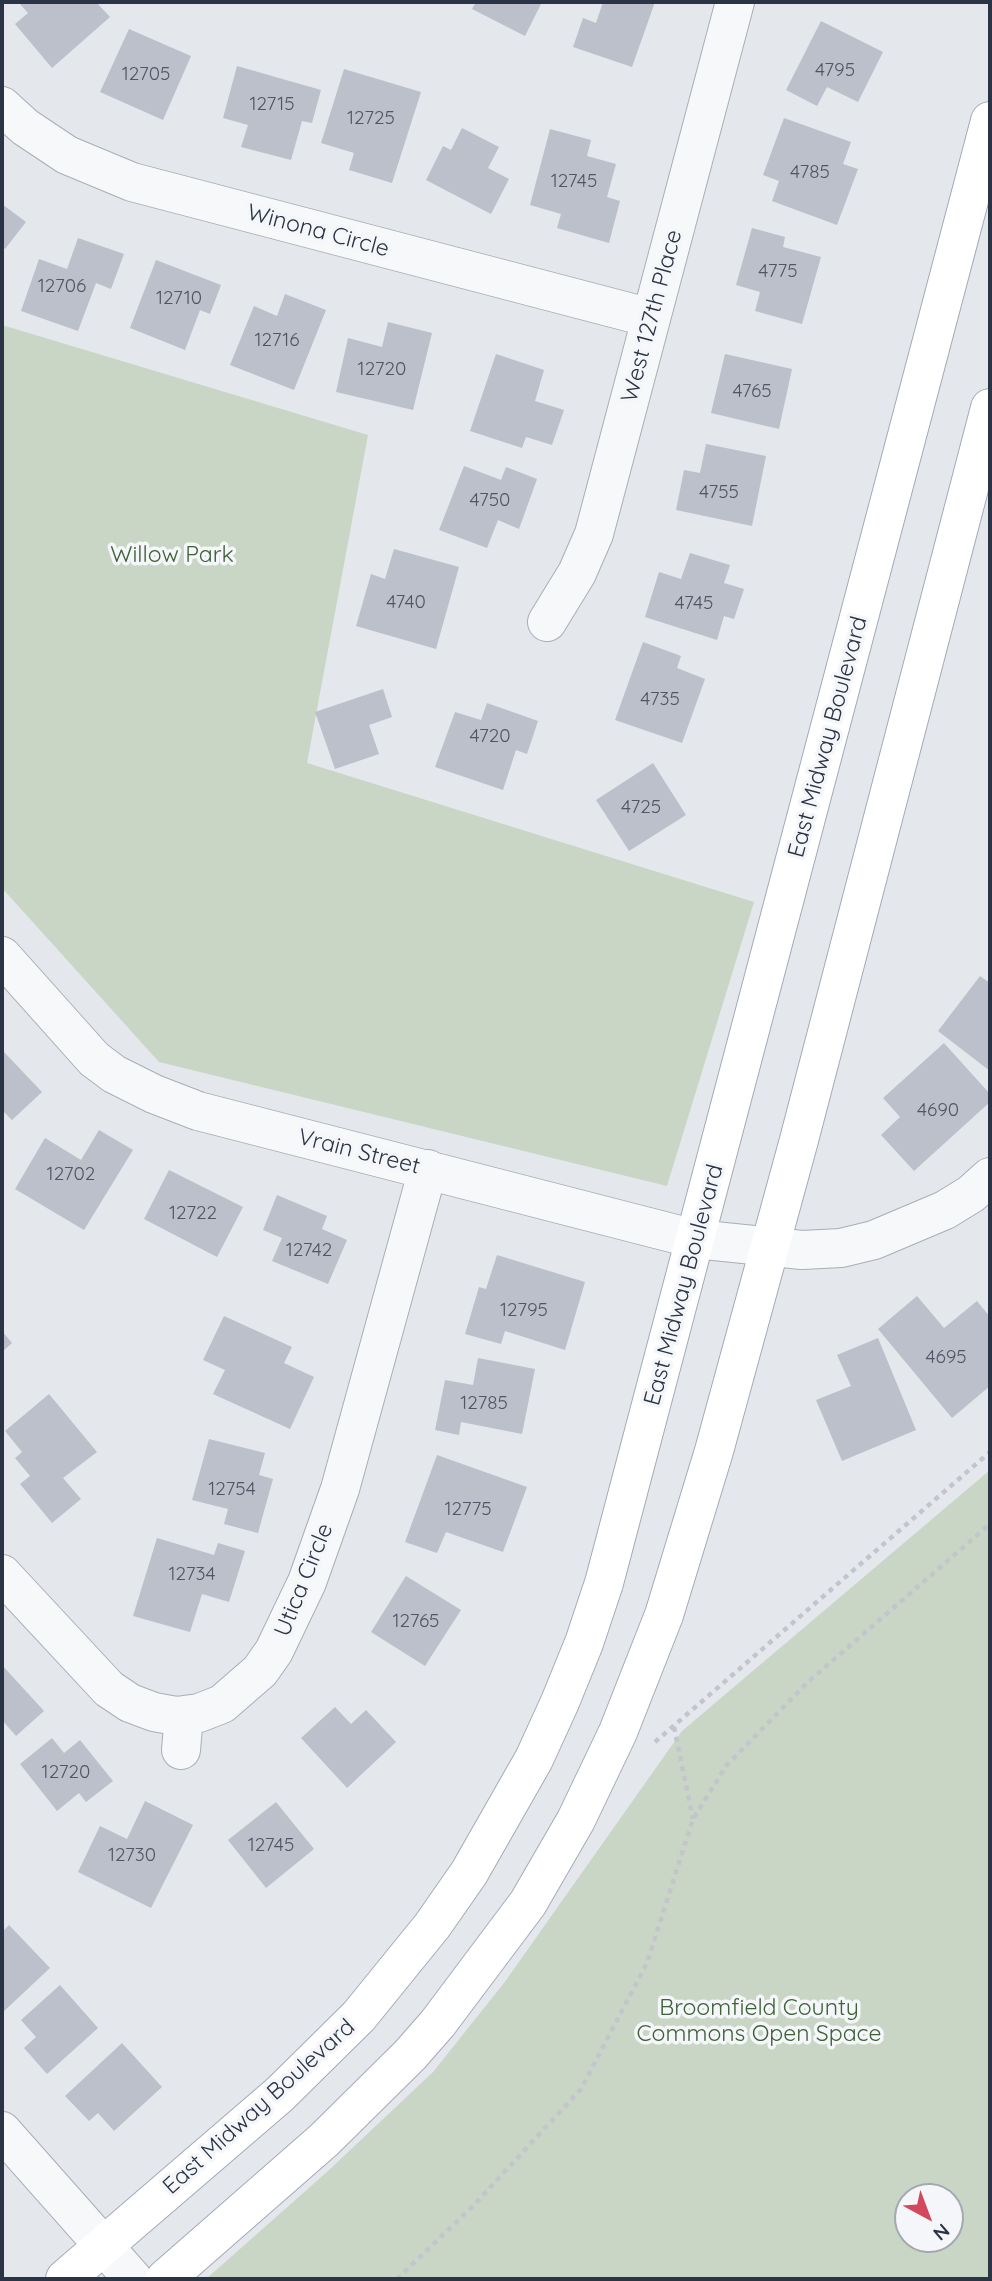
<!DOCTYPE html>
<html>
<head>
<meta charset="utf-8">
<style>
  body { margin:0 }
  #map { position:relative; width:992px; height:2281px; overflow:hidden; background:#e4e7ec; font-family:Quicksand,sans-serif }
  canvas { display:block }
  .frame { position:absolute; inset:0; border:4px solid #2b3445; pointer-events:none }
  .north { position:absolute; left:894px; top:2183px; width:70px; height:70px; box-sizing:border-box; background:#f4f6f9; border:2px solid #a4a8b1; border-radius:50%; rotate:139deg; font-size:19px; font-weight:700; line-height:28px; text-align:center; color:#2b3445 }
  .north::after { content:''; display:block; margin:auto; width:24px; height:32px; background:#d1495b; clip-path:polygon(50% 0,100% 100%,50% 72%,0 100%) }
</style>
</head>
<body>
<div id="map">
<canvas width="992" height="2281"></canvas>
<div class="frame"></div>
<div class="north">N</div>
</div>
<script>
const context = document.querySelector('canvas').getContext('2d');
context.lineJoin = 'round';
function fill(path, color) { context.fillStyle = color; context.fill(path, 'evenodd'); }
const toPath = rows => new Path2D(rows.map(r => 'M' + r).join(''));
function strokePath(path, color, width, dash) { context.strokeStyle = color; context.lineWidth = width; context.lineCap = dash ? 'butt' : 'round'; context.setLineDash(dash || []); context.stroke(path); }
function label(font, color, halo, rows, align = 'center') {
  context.font = font + ' Quicksand,sans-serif'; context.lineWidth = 7; context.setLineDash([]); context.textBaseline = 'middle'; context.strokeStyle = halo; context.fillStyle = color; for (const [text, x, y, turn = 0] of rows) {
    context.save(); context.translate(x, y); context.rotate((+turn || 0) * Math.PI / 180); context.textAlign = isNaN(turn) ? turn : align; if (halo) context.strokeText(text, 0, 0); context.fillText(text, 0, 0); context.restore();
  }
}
fill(toPath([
  [2,325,368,435,307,763,754,902,667,1186,159,1062,2,888],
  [990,1470,990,2279,206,2279,328,2171,433,2072,504,1983,682,1731],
  [908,2197,950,2197,950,2239,908,2239]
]), '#c9d6c5');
fill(toPath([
  [18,2,96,2,110,17,52,68,15,24,28,13],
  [476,2,542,2,525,36,472,9],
  [603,2,655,2,632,67,573,47,583,18,596,23],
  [821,21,883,52,858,102,827,87,817,106,786,90],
  [129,29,191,56,163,120,100,92],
  [237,66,321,90,312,123,302,121,291,160,241,147,248,125,223,118],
  [344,69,421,92,392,183,349,170,354,153,321,143],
  [784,118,851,142,843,164,858,169,837,225,772,201,779,181,763,175],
  [462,128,499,147,488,168,509,179,491,214,426,180,443,146,451,150],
  [550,129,591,140,587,156,616,164,607,197,620,201,609,243,557,228,561,214,530,205],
  [2,204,26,222,5,249,2,246],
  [752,228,785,237,783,247,821,257,802,324,755,311,760,292,736,285],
  [78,238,124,254,111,289,96,283,78,331,21,311,39,259,67,269],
  [156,260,221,285,210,314,200,310,185,350,130,328],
  [285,294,326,310,294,390,230,365,254,306,277,316],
  [388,322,432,333,413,410,336,392,348,338,382,347],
  [496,354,544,370,535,401,564,410,552,445,526,437,522,448,470,431],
  [725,354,792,369,779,429,711,413],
  [706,444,766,456,752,526,676,510,684,470,700,473],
  [464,466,501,480,506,467,537,479,519,529,498,520,487,548,439,530],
  [394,549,459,567,436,649,356,626,371,574,385,579],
  [690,553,730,565,724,583,744,589,734,619,724,616,717,640,645,617,659,572,681,579],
  [643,642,681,656,677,668,705,679,682,743,615,720],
  [383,689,392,717,369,725,379,754,335,769,315,712],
  [487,703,538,721,527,754,516,750,503,790,435,767,455,712,481,720],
  [653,763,686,815,629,851,596,800],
  [980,976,990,983,990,1071,938,1031],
  [944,1043,990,1094,990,1102,914,1171,881,1135,900,1117,883,1098],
  [4,1052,42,1092,12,1120,2,1110,2,1054],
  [99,1130,133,1150,84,1230,15,1189,45,1138,81,1160],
  [169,1170,243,1207,217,1257,144,1219],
  [277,1195,327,1216,322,1229,347,1240,328,1284,272,1261,282,1238,263,1230],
  [497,1255,585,1282,565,1350,505,1331,501,1344,465,1334,479,1287,486,1289],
  [917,1296,944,1328,977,1301,990,1317,990,1386,952,1418,878,1329],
  [224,1316,292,1347,284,1363,314,1377,290,1429,213,1394,225,1370,203,1360],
  [2,1331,12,1343,2,1352],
  [878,1338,916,1430,842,1461,816,1400,851,1386,837,1355],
  [478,1358,535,1369,522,1434,461,1422,459,1435,435,1430,445,1380,473,1385],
  [49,1394,97,1452,63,1478,81,1499,52,1523,20,1484,30,1476,15,1458,22,1452,5,1431],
  [209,1439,265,1453,259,1475,273,1479,258,1533,224,1524,228,1509,192,1500],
  [437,1455,527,1487,503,1552,446,1532,437,1553,405,1542],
  [157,1538,214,1555,218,1543,245,1551,229,1602,202,1594,190,1632,133,1616],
  [406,1576,461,1610,425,1666,371,1632],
  [2,1665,44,1711,16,1736,2,1720],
  [335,1707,351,1724,366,1710,396,1742,347,1788,301,1738],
  [52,1738,64,1753,80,1740,113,1781,86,1802,79,1793,57,1811,20,1764],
  [145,1801,193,1825,151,1908,78,1872,100,1826,127,1839],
  [276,1802,314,1849,266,1888,228,1840],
  [9,1925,50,1968,2,2013,2,1932],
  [60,1985,98,2028,47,2074,24,2048,36,2037,21,2020],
  [122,2043,162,2087,114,2131,98,2113,89,2121,65,2096]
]), '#bbc0ca');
const minor = toPath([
  [2,106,25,127,67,155,132,182,651,318],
  [547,622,577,573,594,534,735,2],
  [2,956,94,1059,114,1074,154,1094,198,1111,695,1239,802,1250,841,1248,874,1240,945,1210,971,1194,990,1177],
  [2,1574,109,1689,130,1703,154,1712,176,1716,199,1713,222,1704,260,1671,274,1651,307,1582,340,1489,428,1169],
  [181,1750,184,1715],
  [2,2131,133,2279]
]);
const major = toPath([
  [65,2279,280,2094,359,2016,432,1926,469,1873,534,1759,560,1702,584,1643,604,1583,990,121],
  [165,2279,324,2140,410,2055,438,2023,528,1903,576,1820,618,1732,664,1615,714,1451,799,1140,990,408]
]);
strokePath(minor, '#a9aeb7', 40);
strokePath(major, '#a3abb8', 40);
strokePath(toPath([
  [674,1727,693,1819],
  [655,1742,990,1452],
  [397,2279,474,2205,581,2089,647,1963,693,1819,726,1766,808,1682,990,1524]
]), '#c2c5cb', 4.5, [5, 5]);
strokePath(minor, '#f7f8fa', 38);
strokePath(major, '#fff', 38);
label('19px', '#4f5766', null, [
  ["4795",835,70],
  ["12705",146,74],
  ["12715",272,104],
  ["12725",371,118],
  ["4785",810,172],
  ["12745",574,181],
  ["4775",778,271],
  ["12706",62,286],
  ["12710",179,298],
  ["12716",277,340],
  ["12720",382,369],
  ["4765",752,391],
  ["4755",719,492],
  ["4750",490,500],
  ["4740",406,602],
  ["4745",694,603],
  ["4735",660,699],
  ["4720",490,736],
  ["4725",641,807],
  ["4690",938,1110],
  ["12702",71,1174],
  ["12722",193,1213],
  ["12742",309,1250],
  ["12795",524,1310],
  ["4695",946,1357],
  ["12785",484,1403],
  ["12754",232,1489],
  ["12775",468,1509],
  ["12734",192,1574],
  ["12765",416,1621],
  ["12720",66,1772],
  ["12745",271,1845],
  ["12730",132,1855]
]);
label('23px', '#2b3445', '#f4f6f9', [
  ["Winona Circle",318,231,15],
  ["West 127th Place",652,316,-75],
  ["East Midway Boulevard",828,737,-75],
  ["Vrain Street",359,1152,14],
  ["East Midway Boulevard",684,1285,-75],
  ["Utica Circle",304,1580,-68],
  ["East Midway Boulevard",259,2107,-42]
]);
label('23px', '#3f6138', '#f4f6f9', [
  ["Willow Park",172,555],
  ["Broomfield County",759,2008],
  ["Commons Open Space",759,2034]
]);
</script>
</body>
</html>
